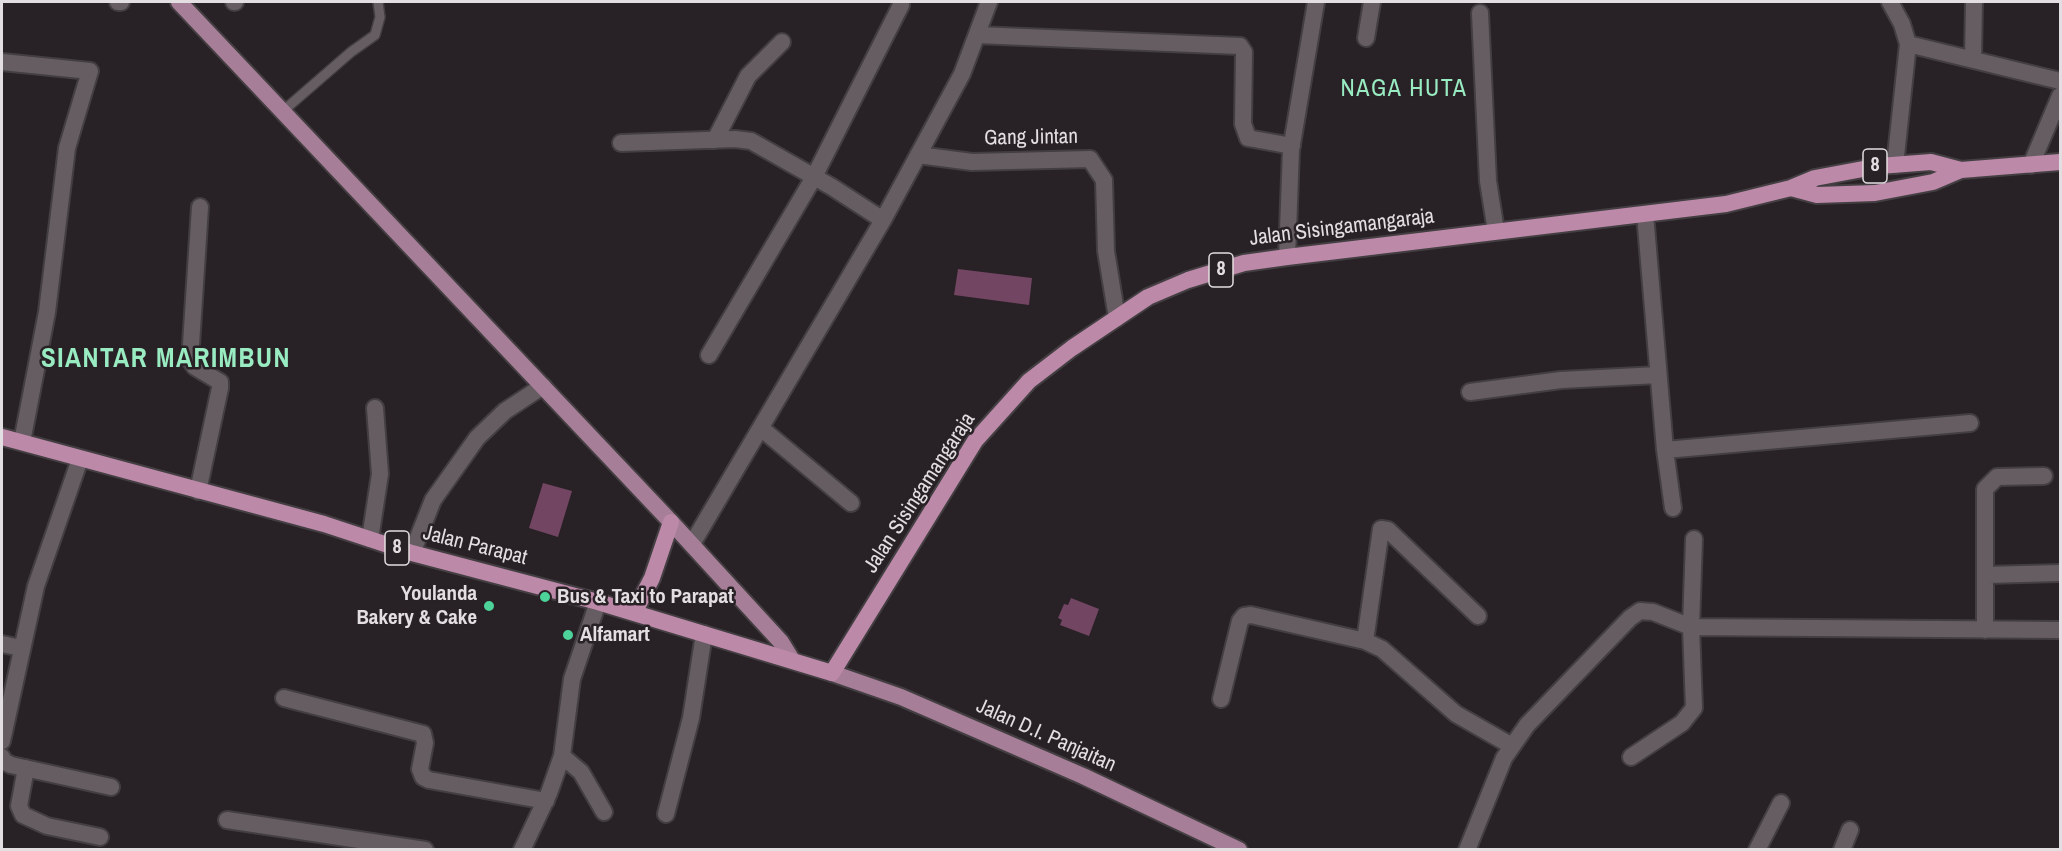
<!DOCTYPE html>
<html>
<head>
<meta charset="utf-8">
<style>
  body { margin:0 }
  #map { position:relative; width:2062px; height:851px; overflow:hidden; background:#282125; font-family:"Archivo Narrow",sans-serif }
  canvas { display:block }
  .frame { position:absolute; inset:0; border:3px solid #e3dee1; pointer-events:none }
</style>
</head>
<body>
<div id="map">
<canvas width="2062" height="851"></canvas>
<div class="frame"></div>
</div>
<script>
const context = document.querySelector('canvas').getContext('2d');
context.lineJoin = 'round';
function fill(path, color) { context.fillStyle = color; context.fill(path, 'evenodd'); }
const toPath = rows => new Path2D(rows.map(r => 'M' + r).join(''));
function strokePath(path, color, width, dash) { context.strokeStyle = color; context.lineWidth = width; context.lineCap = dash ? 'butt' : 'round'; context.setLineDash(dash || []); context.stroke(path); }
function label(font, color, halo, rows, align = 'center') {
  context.font = font + ' "Archivo Narrow",sans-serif'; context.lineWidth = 5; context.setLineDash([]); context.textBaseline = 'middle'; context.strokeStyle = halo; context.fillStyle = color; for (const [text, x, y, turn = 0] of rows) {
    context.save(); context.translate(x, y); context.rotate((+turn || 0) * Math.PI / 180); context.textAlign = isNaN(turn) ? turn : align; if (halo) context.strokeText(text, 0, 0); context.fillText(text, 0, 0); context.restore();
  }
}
fill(toPath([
  [958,269,1032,278,1029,305,954,295],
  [543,483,572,491,558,537,529,528],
  [1071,598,1099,609,1089,636,1060,625,1062,620,1058,618,1064,604,1068,605]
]), '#724562');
const service = toPath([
  [283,111,351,52,375,35,380,17,378,2]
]);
const minor = toPath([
  [118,2,121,2],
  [234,2,235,2],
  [1890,2,1902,24,1908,44,1895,165],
  [1480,13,1488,181,1496,231],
  [977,35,1240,46,1244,52,1243,124,1248,138,1292,146],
  [1366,38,1372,2],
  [1908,44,2060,81],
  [1973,59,1974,2],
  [2,62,90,71,67,148,47,312,22,442],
  [715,140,748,76,782,42],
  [621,143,735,139,751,141,832,187,883,220],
  [918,155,972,162,1090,159,1104,180,1106,251,1117,318],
  [2031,165,2060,96],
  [1645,214,1665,450,1673,508],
  [1287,257,1291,150,1316,2],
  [709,355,814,177,901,5],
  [1470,392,1561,380,1658,375],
  [762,429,851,503],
  [1665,450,1970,423],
  [198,491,220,388,220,382,195,367,190,360,200,207],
  [370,539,380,474,375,408],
  [692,544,883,220,962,74,989,2],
  [412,553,433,500,477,438,505,411,543,386],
  [1986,575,2060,573],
  [1478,616,1388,530,1381,529,1365,641,1382,649,1456,714,1512,746],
  [1985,630,1985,489,1997,477,2044,476],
  [2,644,21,648],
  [284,698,423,734,425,743,420,769,423,777,429,780,546,801],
  [1221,699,1240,621,1244,616,1251,615,1365,641],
  [2,741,36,586,80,459],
  [562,756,581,772,604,812],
  [2,757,3,761,11,765,111,787],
  [1631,757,1682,723,1694,708,1691,627,1694,539],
  [26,768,19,806,23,815,47,826,100,837],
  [666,814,691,718,704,634],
  [227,820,425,850],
  [522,850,549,793,562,756,572,679,598,602],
  [1467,850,1504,758,1527,725,1630,618,1640,611,1653,612,1691,627,2060,630],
  [1757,850,1781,803],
  [1842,850,1850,830]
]);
const primary = toPath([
  [179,2,671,522,781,642,792,660],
  [832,673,901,697,1083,776,1239,850]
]);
const trunk = toPath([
  [1791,188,1817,195,1875,193,1933,182,1961,170],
  [2,437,324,524,412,553,598,602,832,673,975,441,1029,381,1072,348,1148,297,1188,280,1244,263,1287,257,1726,204,1791,188,1815,178,1879,166,1931,162,1961,170,2060,162],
  [634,613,652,578,671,522]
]);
strokePath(service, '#433e41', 12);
strokePath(minor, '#433e41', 20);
strokePath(primary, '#433e41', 20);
strokePath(trunk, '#433e41', 20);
strokePath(service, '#665d62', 9);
strokePath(minor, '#665d62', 16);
strokePath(primary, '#a77e97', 16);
strokePath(trunk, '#bc89a9', 16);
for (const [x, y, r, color] of [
  [545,597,6,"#4dd39a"],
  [489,606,6,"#4dd39a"],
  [568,635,6,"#4dd39a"]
]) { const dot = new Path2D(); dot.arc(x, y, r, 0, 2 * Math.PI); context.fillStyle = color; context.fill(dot); strokePath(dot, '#282125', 2); }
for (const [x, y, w] of [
  [1875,166,24],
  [1221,270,24],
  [397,548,24]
]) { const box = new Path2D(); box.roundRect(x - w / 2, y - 17, w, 34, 4.5); context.fillStyle = '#282125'; context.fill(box); strokePath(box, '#e3dee1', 1.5); }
label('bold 20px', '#e3dee1', null, [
  ["8",1875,166],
  ["8",1221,270],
  ["8",397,548]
]);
label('21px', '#e3dee1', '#282125', [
  ["Gang Jintan",1031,138,-1],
  ["Jalan Sisingamangaraja",1342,228,-7],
  ["Jalan Sisingamangaraja",920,493,-57],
  ["Jalan Parapat",475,546,14],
  ["Jalan D.I. Panjaitan",1046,736,24]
]);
label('bold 21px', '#e3dee1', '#282125', [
  ["Youlanda",477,594,"right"],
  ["Bakery & Cake",477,618,"right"],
  ["Bus & Taxi to Parapat",557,597],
  ["Alfamart",580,635]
], 'left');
context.letterSpacing = '1.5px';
label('24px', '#99ebc2', '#282125', [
  ["NAGA HUTA",1404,90]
]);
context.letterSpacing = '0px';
context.letterSpacing = '1.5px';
label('bold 27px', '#99ebc2', '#282125', [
  ["SIANTAR MARIMBUN",166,360]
]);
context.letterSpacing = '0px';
</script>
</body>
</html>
